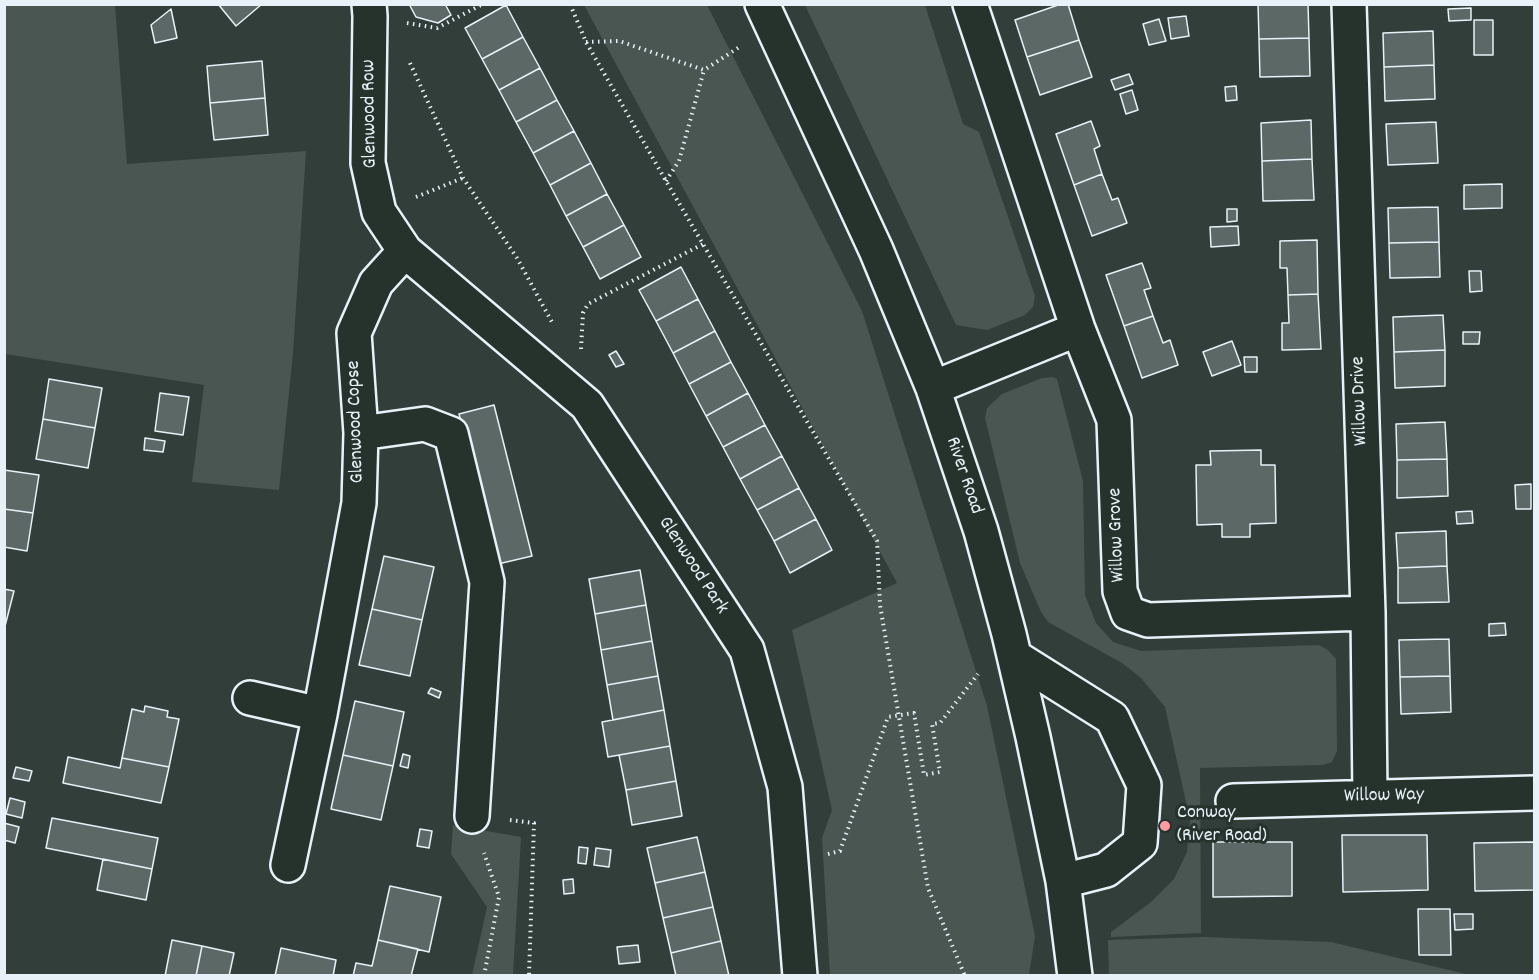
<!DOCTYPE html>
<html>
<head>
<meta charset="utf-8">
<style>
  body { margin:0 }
  #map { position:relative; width:1539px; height:980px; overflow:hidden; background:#323e39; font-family:Dekko,sans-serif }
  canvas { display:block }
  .frame { position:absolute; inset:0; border:6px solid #e8f1f8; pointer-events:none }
</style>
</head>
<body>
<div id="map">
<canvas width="1539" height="980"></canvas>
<div class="frame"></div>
</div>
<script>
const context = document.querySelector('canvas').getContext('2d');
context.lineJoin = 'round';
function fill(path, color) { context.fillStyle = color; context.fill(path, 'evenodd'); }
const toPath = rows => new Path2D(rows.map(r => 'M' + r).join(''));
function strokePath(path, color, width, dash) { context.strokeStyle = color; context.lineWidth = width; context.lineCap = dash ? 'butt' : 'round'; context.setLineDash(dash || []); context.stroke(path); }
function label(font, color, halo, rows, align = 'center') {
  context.font = font + ' Dekko,sans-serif'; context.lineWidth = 6; context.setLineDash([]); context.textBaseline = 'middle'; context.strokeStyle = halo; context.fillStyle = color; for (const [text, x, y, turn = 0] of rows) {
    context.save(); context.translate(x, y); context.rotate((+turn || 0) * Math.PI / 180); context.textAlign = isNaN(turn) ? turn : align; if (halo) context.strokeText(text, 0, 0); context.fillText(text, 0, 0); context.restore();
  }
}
fill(toPath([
  [4,5,115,5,127,164,306,151,293,353,279,490,192,482,204,385,5,354],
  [584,5,707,5,862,311,987,706,1035,936,1029,975,830,975,822,838,832,810,792,630,897,583],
  [805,5,925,5,963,124,979,132,1035,296,1033,307,1025,315,987,330,956,325],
  [1053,377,1057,379,1083,481,1085,595,1096,623,1113,642,1141,651,1319,645,1328,650,1336,659,1337,751,1332,762,1323,765,1200,768,1201,933,1111,937,1111,932,1151,902,1174,879,1187,852,1190,820,1165,707,1141,678,1122,663,1048,622,1041,612,1020,563,985,418,987,408,1002,394,1042,378],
  [453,825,521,837,513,975,472,975,487,907,451,854],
  [1204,937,1331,942,1470,975,1109,975,1108,940]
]), '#495651');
const building = toPath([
  [218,4,262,4,236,26,218,4],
  [409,4,445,4,451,15,438,23,416,17,409,4],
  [1061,4,1068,4,1079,40,1027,57,1015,20,1061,4],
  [1258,4,1308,4,1309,38,1259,39,1258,4],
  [506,5,523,37,482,59,465,28,506,5],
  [1471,8,1471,20,1449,21,1448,9,1471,8],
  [171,9,177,38,155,43,151,25,171,9],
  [1186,16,1189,36,1171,39,1168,18,1186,16],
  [1159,19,1166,41,1149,45,1143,24,1159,19],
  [1474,20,1493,20,1493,55,1474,55,1474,20],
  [1433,31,1434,65,1384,67,1383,33,1433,31],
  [523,37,540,68,499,90,482,59,523,37],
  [1309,38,1310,76,1260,77,1259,39,1309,38],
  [1079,40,1092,77,1040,95,1027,57,1079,40],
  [262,61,265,98,210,103,207,66,262,61],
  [1434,65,1435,99,1385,101,1384,67,1434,65],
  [540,68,557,100,516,122,499,90,540,68],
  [1129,74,1133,84,1115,90,1111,80,1129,74],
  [1236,86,1237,100,1226,101,1225,87,1236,86],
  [1132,90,1138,110,1126,114,1120,94,1132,90],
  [265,98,268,135,214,140,210,103,265,98],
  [557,100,574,131,533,153,516,122,557,100],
  [1311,120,1312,159,1262,161,1261,123,1311,120],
  [1091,121,1100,146,1094,149,1102,174,1074,185,1056,134,1091,121],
  [1436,122,1438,163,1388,165,1386,124,1436,122],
  [574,131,591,163,550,185,533,153,574,131],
  [1312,159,1314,200,1263,201,1262,161,1312,159],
  [591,163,607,194,566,216,550,185,591,163],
  [1102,174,1112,200,1118,198,1127,223,1092,236,1074,185,1102,174],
  [1502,184,1502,208,1464,209,1464,185,1502,184],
  [607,194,624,225,583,247,566,216,607,194],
  [1438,207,1439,242,1389,243,1388,208,1438,207],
  [1227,209,1237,209,1237,221,1227,222,1227,209],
  [624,225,641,257,600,279,583,247,624,225],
  [1238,226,1239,245,1211,247,1210,227,1238,226],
  [1317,240,1318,294,1288,295,1287,268,1280,268,1280,241,1317,240],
  [1439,242,1440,277,1390,278,1389,243,1439,242],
  [1142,263,1151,288,1144,290,1153,316,1124,326,1106,275,1142,263],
  [681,267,698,299,656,321,639,290,681,267],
  [1469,271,1481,271,1482,291,1470,292,1469,271],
  [1318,294,1321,349,1282,350,1282,323,1289,323,1288,295,1318,294],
  [698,299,715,331,673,353,656,321,698,299],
  [1443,315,1445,350,1394,352,1393,317,1443,315],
  [1153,316,1163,343,1170,340,1178,365,1142,378,1124,326,1153,316],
  [715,331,731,362,689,384,673,353,715,331],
  [1463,332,1480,332,1479,344,1463,344,1463,332],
  [1232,341,1241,365,1212,376,1203,352,1232,341],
  [1445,350,1445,386,1395,388,1394,352,1445,350],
  [616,351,624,364,616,367,609,355,616,351],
  [1244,357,1257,357,1257,372,1245,372,1244,357],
  [731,362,748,393,706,416,689,384,731,362],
  [49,379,102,388,95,428,43,419,49,379],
  [160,393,189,397,183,435,155,431,160,393],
  [748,393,765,425,723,447,706,416,748,393],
  [494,405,532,556,498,564,459,414,494,405],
  [43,419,95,428,88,468,36,459,43,419],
  [1445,422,1447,459,1397,460,1396,424,1445,422],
  [765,425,782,456,740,479,723,447,765,425],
  [145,438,165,441,163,452,144,450,145,438],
  [1261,450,1261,465,1275,465,1276,523,1250,524,1250,537,1222,537,1222,524,1197,525,1196,465,1211,465,1210,451,1261,450],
  [782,456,799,488,757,510,740,479,782,456],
  [1447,459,1448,496,1397,498,1397,460,1447,459],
  [4,470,39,475,33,513,4,509,4,470],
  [1531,484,1531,509,1516,509,1515,485,1531,484],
  [799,488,816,519,774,541,757,510,799,488],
  [4,509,33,513,27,551,4,547,4,509],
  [1472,511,1473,523,1457,524,1456,512,1472,511],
  [816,519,832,550,790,573,774,541,816,519],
  [1446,531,1447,566,1398,568,1396,533,1446,531],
  [384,556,434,567,422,620,372,609,384,556],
  [1447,566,1449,602,1398,603,1398,568,1447,566],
  [640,570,646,605,595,614,589,579,640,570],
  [4,589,14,591,4,630,4,589],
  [646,605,652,641,601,650,595,614,646,605],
  [372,609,422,620,410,676,359,665,372,609],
  [1505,623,1506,635,1489,636,1489,624,1505,623],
  [1449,639,1450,676,1400,677,1399,640,1449,639],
  [652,641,658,676,607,685,601,650,652,641],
  [658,676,664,710,613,720,607,685,658,676],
  [1450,676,1451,712,1401,714,1400,677,1450,676],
  [431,688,441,692,439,698,428,693,431,688],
  [355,701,404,712,393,766,343,755,355,701],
  [145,706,168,711,167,717,179,719,169,767,122,758,132,709,144,712,145,706],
  [664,710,670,746,608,757,602,722,664,710],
  [670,746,676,781,626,790,619,755,670,746],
  [403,754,410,756,408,768,400,766,403,754],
  [343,755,393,766,381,820,331,809,343,755],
  [68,757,120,768,122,758,169,767,161,803,63,783,68,757],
  [16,767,32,771,29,781,13,778,16,767],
  [676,781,682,816,632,825,626,790,676,781],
  [10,798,25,802,22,818,6,814,10,798],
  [52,818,158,838,152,869,46,848,52,818],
  [4,823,19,827,15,843,4,840,4,823],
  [420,829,432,831,429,848,417,846,420,829],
  [1342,835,1427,835,1428,890,1343,892,1342,835],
  [697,837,705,872,655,883,647,848,697,837],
  [1213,842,1292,842,1292,896,1213,897,1213,842],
  [1534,842,1534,890,1475,891,1474,843,1534,842],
  [579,847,588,848,586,864,578,863,579,847],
  [596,848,611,850,609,867,594,865,596,848],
  [103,859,152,869,146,900,97,890,103,859],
  [705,872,713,907,663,918,655,883,705,872],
  [573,879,574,893,564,894,563,880,573,879],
  [390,886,441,897,429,952,378,940,390,886],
  [713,907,721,941,671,953,663,918,713,907],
  [1418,909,1450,909,1451,955,1419,955,1418,909],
  [1454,914,1473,914,1473,929,1455,930,1454,914],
  [172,940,202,946,196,976,165,976,172,940],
  [378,940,418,949,411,976,353,976,356,963,372,966,378,940],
  [721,941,729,976,676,976,671,953,721,941],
  [638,945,640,962,619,964,617,947,638,945],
  [202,946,234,953,229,976,196,976,202,946],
  [281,948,336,960,333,976,275,976,281,948]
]);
fill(building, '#5c6865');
strokePath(building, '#e8f1f8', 1.5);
const minor = toPath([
  [369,4,370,16,368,163,379,212,405,251,587,405,747,650,785,787,800,976],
  [762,4,876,250,933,388,981,531,1009,634,1033,737,1063,881,1075,976],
  [970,4,1078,329,1114,420,1120,591,1128,613,1148,620,1368,613],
  [1349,4,1368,613,1370,797],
  [933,388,1078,329],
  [361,433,425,424,451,434,487,582,472,816],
  [1015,657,1112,718,1144,785,1140,843,1106,870,1063,881],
  [250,698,320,714],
  [1233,801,1534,793],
  [288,865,320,714,359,503,361,433,354,333,376,283,405,251]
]);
strokePath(minor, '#e8f1f8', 38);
strokePath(toPath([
  [570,4,586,42,666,181,877,541,880,605,928,888,965,976],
  [407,23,437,28,483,4],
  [586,42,619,41,704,70,741,46],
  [410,63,463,178,517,258,553,324],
  [666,181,679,161,704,70],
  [416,197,463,178],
  [581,349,583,313,588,304,703,244],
  [510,820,534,823,529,976],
  [828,854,840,851,888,717,914,713,924,775,940,772,932,724,940,723,978,674],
  [484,976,499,897,484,853]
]), '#e8f1f8', 4, [1.5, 4.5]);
strokePath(minor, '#26332d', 33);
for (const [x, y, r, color] of [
  [1165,826,6,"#ff9aa2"]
]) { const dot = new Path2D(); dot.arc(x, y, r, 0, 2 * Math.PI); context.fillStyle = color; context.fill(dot); strokePath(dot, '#26332d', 2); }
label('20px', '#e8f1f8', '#26332d', [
  ["Glenwood Row",371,114,-91],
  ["Willow Drive",1361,401,-92],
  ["Glenwood Copse",357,422,-92],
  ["River Road",963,476,71],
  ["Willow Grove",1118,535,-92],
  ["Glenwood Park",692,566,57],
  ["Willow Way",1384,797,-1]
]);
label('20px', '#e8f1f8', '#26332d', [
  ["Conway",1177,814],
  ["(River Road)",1177,837]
], 'left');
</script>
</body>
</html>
